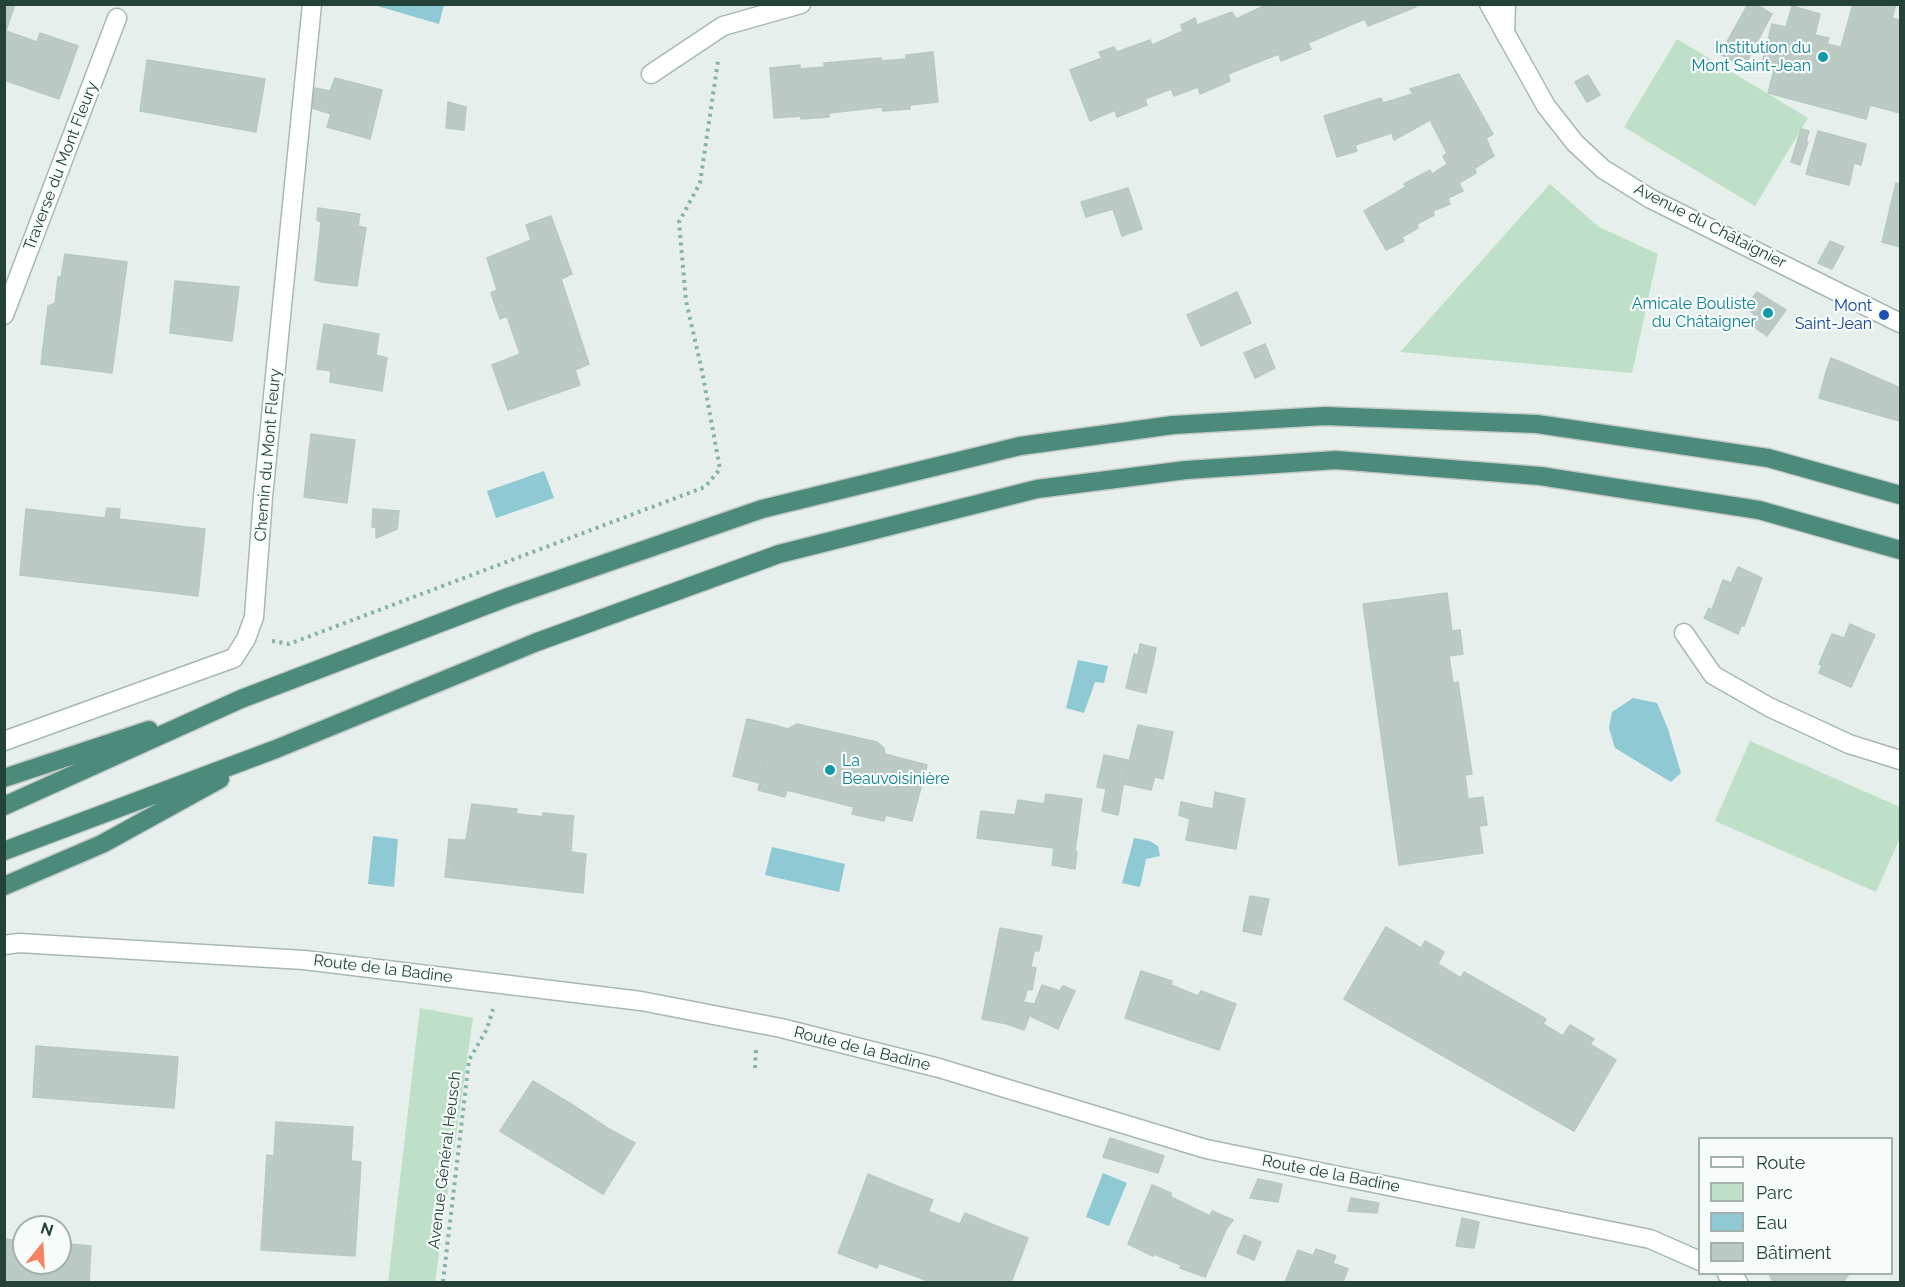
<!DOCTYPE html>
<html>
<head>
<meta charset="utf-8">
<style>
  body { margin:0 }
  #map { position:relative; width:1905px; height:1287px; overflow:hidden; background:#e6efeb; font-family:Raleway,sans-serif }
  canvas { display:block }
  .frame { position:absolute; inset:0; border:6px solid #24423a; pointer-events:none }
  .legend { position:absolute; left:1698px; top:1137px; width:195px; height:138px; box-sizing:border-box; background:#f7fbf9; border:2px solid #a3b1ad; margin:0; padding:8px 10px; list-style:none; font-size:18px; color:#24423a }
  .legend li { display:flex; align-items:center; gap:12px; height:30px }
  .legend b { width:30px; border:2px solid #a3b1ad }
  .north { position:absolute; left:12px; top:1215px; width:60px; height:60px; box-sizing:border-box; background:#f7fbf9; border:2px solid #a3b1ad; border-radius:50%; rotate:18deg; font-size:16px; font-weight:700; line-height:24px; text-align:center; color:#24423a }
  .north::after { content:''; display:block; margin:auto; width:21px; height:27px; background:#f4845f; clip-path:polygon(50% 0,100% 100%,50% 72%,0 100%) }
</style>
</head>
<body>
<div id="map">
<canvas width="1905" height="1287"></canvas>
<div class="frame"></div>
<ul class="legend">
<li><b style="height:8px;background:#fff"></b>Route</li>
<li><b style="height:16px;background:#bfe0c8"></b>Parc</li>
<li><b style="height:16px;background:#8ec9d4"></b>Eau</li>
<li><b style="height:16px;background:#bbcac4"></b>Bâtiment</li>
</ul>
<div class="north">N</div>
</div>
<script>
const context = document.querySelector('canvas').getContext('2d');
context.lineJoin = 'round';
function fill(path, color) { context.fillStyle = color; context.fill(path, 'evenodd'); }
const toPath = rows => new Path2D(rows.map(r => 'M' + r).join(''));
function strokePath(path, color, width, dash) { context.strokeStyle = color; context.lineWidth = width; context.lineCap = dash ? 'butt' : 'round'; context.setLineDash(dash || []); context.stroke(path); }
function label(font, color, halo, rows, align = 'center') {
  context.font = font + ' Raleway,sans-serif'; context.lineWidth = 4.5; context.setLineDash([]); context.textBaseline = 'middle'; context.strokeStyle = halo; context.fillStyle = color; for (const [text, x, y, turn = 0] of rows) {
    context.save(); context.translate(x, y); context.rotate((+turn || 0) * Math.PI / 180); context.textAlign = isNaN(turn) ? turn : align; if (halo) context.strokeText(text, 0, 0); context.fillText(text, 0, 0); context.restore();
  }
}
fill(toPath([
  [1677,39,1808,118,1755,206,1624,127],
  [1550,184,1599,227,1658,254,1632,373,1400,352],
  [1750,741,1900,807,1900,838,1876,892,1715,821],
  [420,1008,473,1018,435,1282,388,1282]
]), '#bfe0c8');
fill(toPath([
  [374,5,444,4,444,5,439,24],
  [544,471,554,498,496,518,487,491],
  [1078,660,1108,666,1104,683,1095,682,1084,713,1066,708],
  [1633,698,1657,703,1668,729,1681,773,1671,782,1615,748,1609,728,1612,712],
  [373,836,398,839,394,887,368,884],
  [1134,838,1150,841,1158,846,1160,856,1146,859,1140,887,1122,883],
  [772,847,845,864,839,892,765,875],
  [1103,1173,1127,1183,1109,1226,1086,1217]
]), '#8ec9d4');
const building = toPath([
  [4,4,15,4,6,31,37,42,40,33,78,46,59,99,4,80,4,4],
  [1268,4,1415,4,1416,7,1368,26,1365,19,1308,43,1311,49,1281,61,1279,54,1228,74,1230,81,1200,94,1198,87,1174,96,1171,89,1145,99,1147,105,1117,117,1115,110,1090,121,1070,70,1102,58,1099,52,1114,47,1117,52,1150,40,1152,45,1183,31,1181,25,1195,18,1197,25,1232,12,1236,19,1268,4],
  [1748,4,1755,4,1772,14,1744,67,1720,54,1748,4],
  [1853,4,1896,4,1892,18,1900,20,1900,47,1886,43,1870,105,1818,92,1821,81,1832,84,1833,81,1819,77,1818,82,1761,67,1772,24,1786,27,1792,6,1820,14,1815,35,1829,38,1827,44,1841,47,1853,4],
  [1886,43,1900,47,1900,113,1870,105,1886,43],
  [933,52,938,102,910,105,910,109,883,111,882,107,829,113,829,117,801,119,801,116,774,118,770,68,800,65,800,69,824,67,824,63,881,58,881,61,906,59,906,55,933,52],
  [147,60,265,79,256,132,140,111,147,60],
  [1774,70,1818,82,1819,77,1833,81,1832,84,1821,81,1818,92,1870,105,1866,119,1768,93,1774,70],
  [1459,74,1493,134,1486,138,1494,156,1475,168,1476,173,1459,183,1463,191,1448,198,1450,204,1433,211,1434,215,1417,224,1418,228,1402,237,1404,241,1386,250,1364,211,1406,187,1404,184,1430,170,1432,174,1447,164,1443,156,1447,153,1430,120,1394,140,1392,133,1355,145,1357,151,1337,157,1324,116,1381,98,1383,103,1413,94,1410,89,1459,74],
  [1588,75,1600,95,1587,102,1575,82,1588,75],
  [335,78,374,88,364,119,332,110,331,114,312,108,315,88,330,91,335,78],
  [374,88,382,90,370,139,327,127,332,110,364,119,374,88],
  [448,102,466,107,464,130,446,128,448,102],
  [1801,129,1809,131,1806,141,1808,142,1800,165,1791,162,1801,129],
  [1818,131,1866,144,1861,165,1854,163,1849,185,1806,174,1818,131],
  [1896,183,1900,184,1900,247,1882,242,1896,183],
  [1128,188,1142,229,1122,236,1113,209,1086,217,1081,202,1128,188],
  [318,208,360,214,358,226,366,228,357,286,321,282,324,253,318,252,321,222,317,220,318,208],
  [551,216,572,274,561,279,589,364,575,370,580,385,508,410,492,365,520,354,507,316,500,319,491,293,497,290,487,258,531,240,526,225,551,216],
  [1830,241,1844,247,1832,269,1818,263,1830,241],
  [318,252,324,253,321,282,315,280,318,252],
  [65,254,127,262,112,373,41,364,48,306,55,303,58,277,61,277,65,254],
  [175,281,239,287,232,341,170,333,175,281],
  [1237,292,1251,323,1201,346,1187,315,1237,292],
  [1757,292,1786,310,1767,336,1750,324,1755,315,1745,307,1757,292],
  [324,324,379,334,376,355,387,358,382,391,330,382,331,371,317,369,324,324],
  [1265,344,1275,368,1255,378,1244,353,1265,344],
  [1831,358,1848,365,1845,378,1826,372,1831,358],
  [1848,365,1898,387,1889,418,1819,398,1826,372,1845,378,1848,365],
  [1898,387,1900,388,1900,421,1889,418,1898,387],
  [311,434,355,440,347,503,304,497,311,434],
  [107,508,120,509,119,519,205,529,198,596,20,575,26,509,105,518,107,508],
  [373,509,399,511,397,529,376,538,376,527,372,527,373,509],
  [1738,567,1762,578,1744,626,1741,626,1738,634,1704,618,1709,608,1712,610,1723,580,1731,583,1738,567],
  [1447,593,1452,631,1460,630,1463,654,1449,656,1453,683,1458,682,1472,774,1465,775,1468,799,1483,797,1487,825,1479,826,1483,853,1399,865,1363,604,1447,593],
  [1850,624,1875,635,1851,687,1819,673,1822,665,1819,664,1832,634,1844,638,1850,624],
  [1140,644,1156,648,1154,659,1138,656,1140,644],
  [1134,654,1154,659,1146,693,1126,688,1134,654],
  [747,719,774,725,759,783,733,776,747,719],
  [797,724,877,742,884,748,885,754,900,758,884,821,852,814,854,807,787,790,785,797,758,790,774,725,788,729,797,724],
  [1138,725,1173,732,1163,779,1127,770,1138,725],
  [1104,755,1128,760,1122,792,1097,787,1104,755],
  [900,758,927,765,912,821,885,815,900,758],
  [1127,770,1155,776,1151,790,1124,784,1127,770],
  [1106,789,1122,792,1118,815,1102,811,1106,789],
  [1215,792,1245,799,1236,849,1186,840,1190,819,1179,815,1181,802,1213,809,1215,792],
  [1046,794,1060,796,1058,806,1044,805,1046,794],
  [1060,796,1082,799,1075,851,1077,852,1075,869,1052,865,1054,848,977,838,981,811,1015,815,1018,800,1058,806,1060,796],
  [472,804,517,809,516,814,471,809,472,804],
  [471,809,573,820,571,852,578,853,575,883,454,870,458,840,466,840,471,809],
  [543,813,574,816,573,820,543,818,543,813],
  [449,839,458,840,454,878,445,877,449,839],
  [578,853,586,854,583,893,574,892,578,853],
  [454,870,575,883,574,892,454,878,454,870],
  [1250,896,1269,899,1261,935,1243,931,1250,896],
  [1386,927,1421,948,1425,941,1444,952,1438,964,1461,978,1464,972,1546,1019,1543,1024,1563,1036,1570,1025,1594,1039,1590,1044,1616,1060,1574,1131,1344,999,1386,927],
  [1000,928,1042,936,1039,951,1034,951,1031,967,994,959,1000,928],
  [994,959,1036,968,1032,990,1027,989,1025,998,988,990,994,959],
  [1141,971,1172,981,1171,985,1198,996,1201,991,1236,1004,1219,1050,1125,1018,1141,971],
  [1042,985,1060,991,1063,986,1075,991,1058,1029,1030,1016,1042,985],
  [988,990,1025,998,1023,1002,1034,1004,1024,1030,1007,1024,982,1019,988,990],
  [36,1046,178,1057,174,1108,33,1097,36,1046],
  [533,1081,571,1104,565,1112,605,1136,609,1129,635,1143,603,1194,500,1131,533,1081],
  [571,1104,609,1129,605,1136,565,1112,571,1104],
  [276,1122,353,1127,346,1242,273,1238,278,1157,274,1156,276,1122],
  [1110,1138,1164,1156,1158,1173,1103,1157,1110,1138],
  [267,1155,278,1157,273,1238,346,1242,351,1161,361,1162,355,1256,261,1250,267,1155],
  [868,1174,897,1186,887,1209,859,1199,868,1174],
  [1258,1179,1282,1184,1278,1202,1250,1198,1258,1179],
  [1152,1185,1171,1193,1171,1197,1210,1216,1212,1211,1233,1220,1227,1228,1205,1277,1180,1268,1181,1265,1154,1254,1153,1256,1128,1244,1152,1185],
  [897,1186,933,1200,928,1212,892,1197,897,1186],
  [892,1197,995,1238,991,1250,1019,1262,1011,1282,931,1282,879,1263,877,1268,838,1253,859,1199,887,1209,892,1197],
  [1351,1198,1379,1203,1377,1213,1348,1211,1351,1198],
  [965,1213,999,1227,995,1238,960,1224,965,1213],
  [1462,1218,1479,1222,1474,1248,1456,1246,1462,1218],
  [999,1227,1028,1238,1019,1262,991,1250,999,1227],
  [1244,1235,1261,1242,1254,1260,1237,1253,1244,1235],
  [4,1239,24,1241,24,1263,60,1263,60,1243,91,1246,89,1282,4,1282,4,1239],
  [1316,1249,1336,1256,1333,1263,1313,1256,1316,1249],
  [1298,1250,1348,1269,1343,1282,1285,1282,1298,1250],
  [1769,1274,1849,1274,1843,1282,1773,1282,1769,1274]
]);
fill(building, '#bbcac4');
strokePath(building, '#b8c9c2', 1.5);
const minor = toPath([
  [1505,33,1506,4],
  [651,74,723,26,801,4],
  [4,315,117,18],
  [1684,633,1713,675,1769,707,1849,744,1900,760],
  [4,741,234,658,246,639,254,617,263,497,312,4],
  [4,945,19,943,304,960,641,1001,781,1028,939,1068,1206,1149,1650,1239,1700,1261],
  [1727,1274,1738,1282]
]);
const tertiary = toPath([
  [1489,4,1546,106,1575,143,1603,169,1651,199,1900,323]
]);
const trunk = toPath([
  [4,778,149,730],
  [4,806,241,699,508,597,762,509,1020,446,1173,425,1325,416,1537,424,1768,458,1900,495],
  [4,851,276,749,537,642,779,554,1037,489,1186,470,1336,460,1540,476,1759,510,1900,550],
  [4,886,102,844,220,779]
]);
strokePath(minor, '#a8b8b2', 21);
strokePath(tertiary, '#a8b8b2', 21);
strokePath(trunk, '#c2cac8', 21);
strokePath(toPath([
  [272,641,289,644,705,487,720,469,702,371,686,301,679,222,700,183,718,61],
  [755,1068,756,1049],
  [443,1282,469,1060,487,1029,493,1009]
]), '#86b3a5', 4, [3, 4.5]);
strokePath(minor, '#fff', 18);
strokePath(tertiary, '#fff', 18);
strokePath(trunk, '#4c8a7c', 18);
for (const [x, y, r, color] of [
  [1823,57,6,"#0f9aa8"],
  [1768,313,6,"#0f9aa8"],
  [1884,315,6,"#1a4fb4"],
  [830,770,6,"#0f9aa8"]
]) { const dot = new Path2D(); dot.arc(x, y, r, 0, 2 * Math.PI); context.fillStyle = color; context.fill(dot); strokePath(dot, '#f7fbf9', 2); }
label('16px', '#0d838f', '#f7fbf9', [
  ["Institution du",1811,48],
  ["Mont Saint-Jean",1811,66],
  ["Amicale Bouliste",1756,304],
  ["du Châtaigner",1756,322],
  ["La",842,761,"left"],
  ["Beauvoisinière",842,779,"left"]
], 'right');
label('16px', '#24423a', '#f7fbf9', [
  ["Traverse du Mont Fleury",61,166,-69],
  ["Avenue du Châtaignier",1710,226,27],
  ["Chemin du Mont Fleury",268,455,-85],
  ["Route de la Badine",383,969,7],
  ["Route de la Badine",862,1049,14],
  ["Avenue Général Heusch",445,1160,-83],
  ["Route de la Badine",1331,1174,11]
]);
label('16px', '#164399', '#f7fbf9', [
  ["Mont",1872,306],
  ["Saint-Jean",1872,324]
], 'right');
</script>
</body>
</html>
